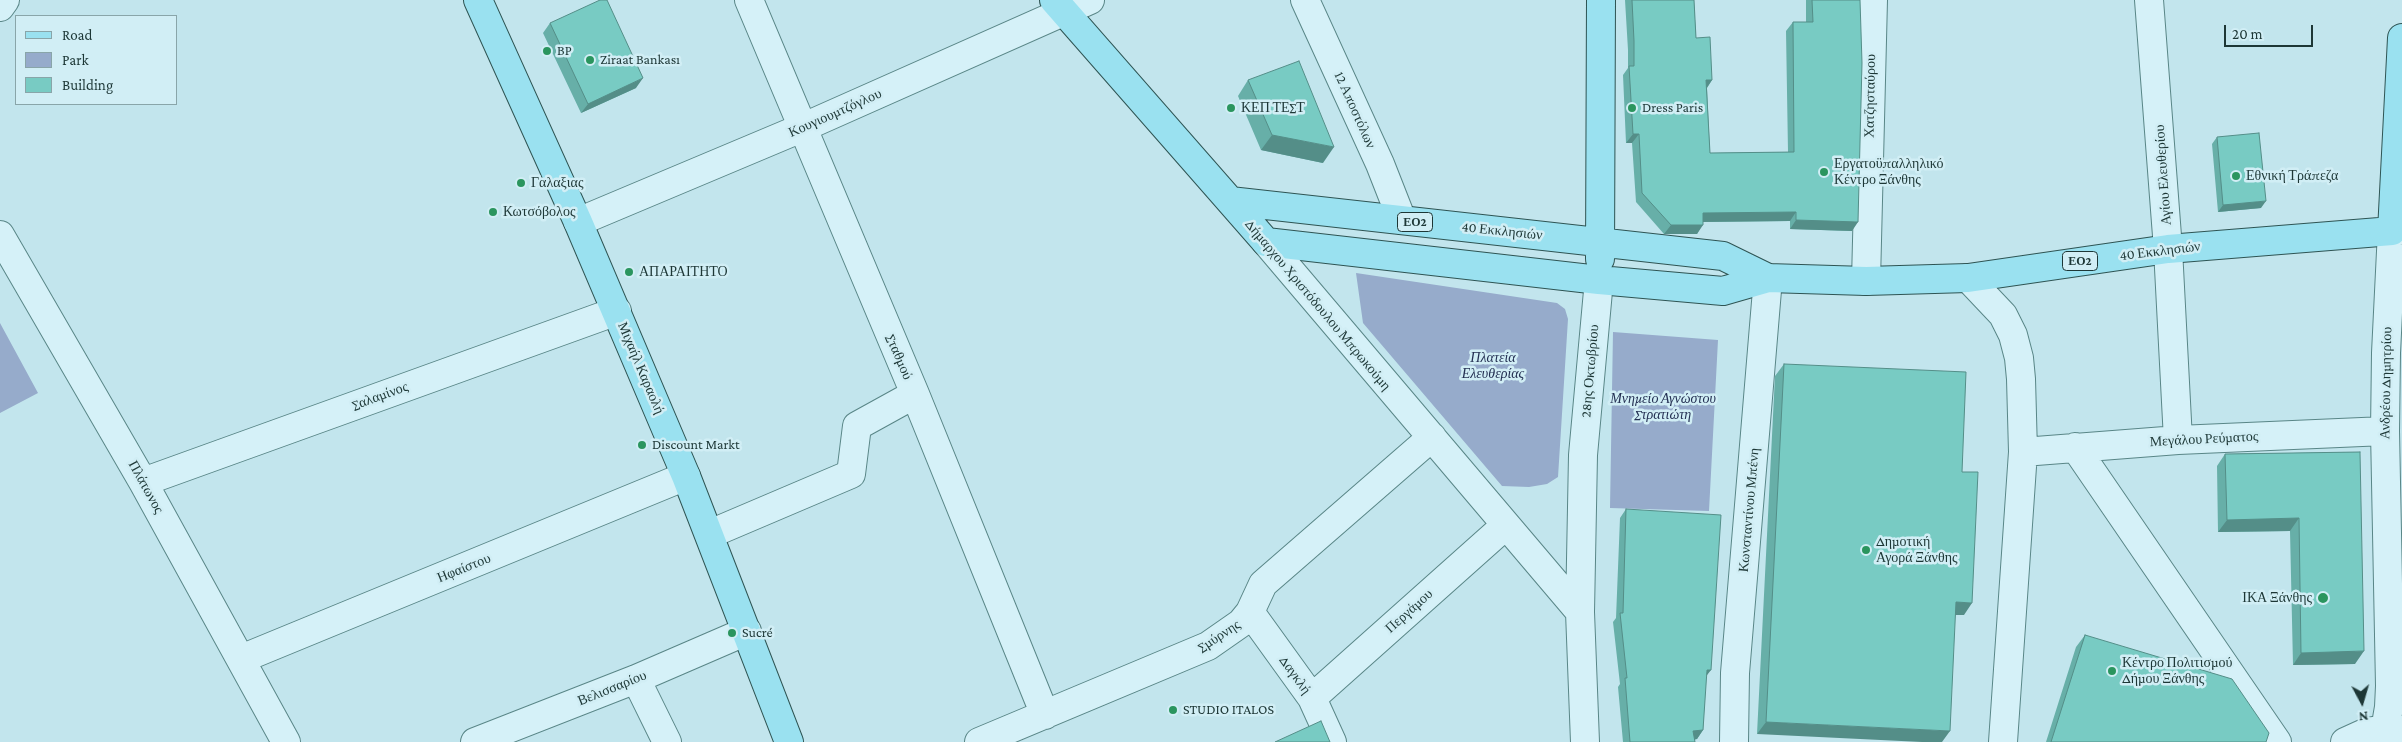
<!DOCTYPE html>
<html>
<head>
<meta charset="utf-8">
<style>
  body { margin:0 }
  #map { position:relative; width:2402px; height:742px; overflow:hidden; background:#c2e5ed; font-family:"Crimson Pro",serif }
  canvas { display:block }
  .legend { position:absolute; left:15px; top:15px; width:162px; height:90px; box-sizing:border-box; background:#d1eef5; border:1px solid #89a5a9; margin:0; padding:6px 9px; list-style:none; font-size:15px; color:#1d3736 }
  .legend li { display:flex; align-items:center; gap:10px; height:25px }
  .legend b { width:25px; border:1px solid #89a5a9 }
  .north { position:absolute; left:2337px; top:677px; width:50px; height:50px; -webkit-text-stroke:4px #d1eef5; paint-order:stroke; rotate:174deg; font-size:14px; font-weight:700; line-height:20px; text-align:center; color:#1d3736 }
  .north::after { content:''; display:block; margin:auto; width:18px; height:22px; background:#1d3736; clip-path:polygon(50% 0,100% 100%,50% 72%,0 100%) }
  .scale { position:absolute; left:2224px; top:25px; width:89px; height:22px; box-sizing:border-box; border:2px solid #1d3736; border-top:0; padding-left:6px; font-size:15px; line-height:18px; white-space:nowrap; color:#1d3736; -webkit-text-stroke:4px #d1eef5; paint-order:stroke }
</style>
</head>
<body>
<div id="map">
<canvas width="2402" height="742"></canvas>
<ul class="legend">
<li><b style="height:6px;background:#9ae1f0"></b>Road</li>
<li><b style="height:14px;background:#96abcb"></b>Park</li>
<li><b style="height:14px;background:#78cbc3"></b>Building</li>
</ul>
<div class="north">N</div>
<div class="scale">20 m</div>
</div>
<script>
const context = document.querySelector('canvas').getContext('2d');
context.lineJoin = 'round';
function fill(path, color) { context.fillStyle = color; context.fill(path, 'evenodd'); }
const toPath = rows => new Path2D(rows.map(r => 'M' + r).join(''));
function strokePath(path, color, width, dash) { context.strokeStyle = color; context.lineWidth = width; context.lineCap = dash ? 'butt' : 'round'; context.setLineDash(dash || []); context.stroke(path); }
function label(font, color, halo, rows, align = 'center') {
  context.font = font + ' "Crimson Pro",serif'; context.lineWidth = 5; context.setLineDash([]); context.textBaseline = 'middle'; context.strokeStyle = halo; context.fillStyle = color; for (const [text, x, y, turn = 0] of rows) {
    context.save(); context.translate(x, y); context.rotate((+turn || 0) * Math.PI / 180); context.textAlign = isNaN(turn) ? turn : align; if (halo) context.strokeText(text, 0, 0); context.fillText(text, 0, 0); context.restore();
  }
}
fill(toPath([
  [1356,273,1557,303,1565,309,1568,319,1558,477,1547,484,1529,487,1502,486,1363,323],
  [0,323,38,393,0,413],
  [1613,332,1718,340,1709,511,1610,508]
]), '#96abcb');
const minor = toPath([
  [749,0,915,394,1045,715],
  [1305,0,1380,164,1402,220],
  [2149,0,2168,249,2178,440],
  [0,7,5,0],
  [578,222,804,127,1090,0],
  [0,235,143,482,286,742],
  [1266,242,1580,612],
  [1968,278,2003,315,2013,335,2019,358,2021,379,2023,452,2003,742],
  [1866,281,1873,0],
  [2075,447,2277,742],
  [2023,452,2178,440,2385,431],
  [143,482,617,311],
  [710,534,851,474,857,426,915,394],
  [1250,612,1312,698,1332,742],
  [241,659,686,476],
  [636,679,667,742],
  [1312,698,1506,525],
  [475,742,636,679,747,631],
  [979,742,1208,646,1241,623,1250,612,1263,584,1432,437],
  [1585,742,1580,612,1583,455,1599,280],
  [1734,742,1735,673,1768,278],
  [2345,742,2367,732,2385,729,2401,730],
  [2383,742,2389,707,2390,686,2385,431,2386,353,2392,231,2402,230]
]);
const major = toPath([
  [478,0,578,222,686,476,789,742],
  [1054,0,1266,242,1599,280,1723,291,1768,278,1866,281,1968,278,2168,249,2392,231,2402,38],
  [1230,201,1723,256,1768,278],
  [1600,259,1601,0]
]);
strokePath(minor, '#598687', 30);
strokePath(major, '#2e5453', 30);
strokePath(minor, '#d5f1f8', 28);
strokePath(major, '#9ae1f0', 28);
fill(toPath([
  [1625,0,1694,0,1696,38,1712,80,1707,88,1710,153,1788,152,1786,31,1793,22,1806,22,1806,0,1860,0,1852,231,1790,229,1790,221,1703,222,1697,234,1664,234,1636,202,1632,143,1626,143,1623,75,1628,68,1628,50],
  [550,23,636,88,581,113,543,33],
  [1248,80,1323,163,1261,150,1238,96],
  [2217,137,2261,208,2218,212,2212,144],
  [1784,364,1962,472,1964,615,1955,615,1757,734,1775,376],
  [2360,452,2355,664,2293,665,2290,531,2218,532,2217,466,2225,454],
  [1626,509,1706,676,1703,730,1697,739,1694,740,1695,742,1623,742,1618,687,1620,684,1613,622,1616,618,1620,518],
  [2085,635,2266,742,2046,742,2076,647]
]), '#67afa8');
fill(toPath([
  [643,78,636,88,581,113,588,104],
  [1706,80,1712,80,1706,89],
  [1633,134,1639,134,1632,143,1626,143],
  [1272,135,1334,147,1323,163,1261,150],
  [2266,201,2261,208,2218,212,2223,205],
  [1796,212,1790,221,1696,222,1703,213],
  [1796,220,1858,222,1852,231,1790,229],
  [1671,225,1703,225,1697,234,1664,234],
  [2299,518,2290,531,2218,532,2227,520],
  [1956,602,1972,603,1964,615,1947,615],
  [2364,651,2355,664,2293,665,2301,653],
  [1707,670,1711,670,1704,679],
  [1766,722,1950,731,1942,742,1922,742,1757,734],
  [1703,730,1697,739,1687,740,1693,731]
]), '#548e88');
const building = toPath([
  [600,0,607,0,643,78,588,104,550,23,600,0],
  [1632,0,1694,0,1696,38,1710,37,1712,80,1706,80,1710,153,1794,152,1793,22,1813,22,1812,0,1860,0,1862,63,1858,222,1796,220,1796,212,1703,213,1703,225,1671,225,1642,193,1639,134,1633,134,1629,66,1634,66,1634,41,1632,0],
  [1299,61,1334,147,1272,135,1248,80,1299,61],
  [2259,133,2266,201,2223,205,2217,137,2259,133],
  [1784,364,1966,372,1962,472,1978,472,1972,603,1956,602,1950,731,1766,722,1784,364],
  [2360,452,2364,651,2301,653,2299,518,2227,520,2225,454,2360,452],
  [1626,509,1721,515,1711,670,1707,670,1703,730,1693,731,1695,742,1630,742,1625,678,1627,678,1620,613,1623,613,1626,509],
  [2085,635,2232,679,2269,733,2266,742,2051,742,2085,635],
  [1321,721,1330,742,1275,742,1321,721]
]);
fill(building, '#78cbc3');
strokePath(building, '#548e88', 1);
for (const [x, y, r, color] of [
  [547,51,5,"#2a955e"],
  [590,60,5,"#2a955e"],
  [1231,108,5,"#2a955e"],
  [1632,108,5,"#2a955e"],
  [1824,172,5,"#2a955e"],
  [2236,176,5,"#2a955e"],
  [521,183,5,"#2a955e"],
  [493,212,5,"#2a955e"],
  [629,272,5,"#2a955e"],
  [642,445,5,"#2a955e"],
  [1866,550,5,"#2a955e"],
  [2323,598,6,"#2a955e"],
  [732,633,5,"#2a955e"],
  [2112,671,5,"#2a955e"],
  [1173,710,5,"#2a955e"]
]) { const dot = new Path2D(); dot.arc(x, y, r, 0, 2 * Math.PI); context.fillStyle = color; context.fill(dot); strokePath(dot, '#d1eef5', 2); }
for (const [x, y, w] of [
  [1415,222,35],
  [2080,261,35]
]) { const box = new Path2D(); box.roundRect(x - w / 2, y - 9.5, w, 19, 4); context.fillStyle = '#d1eef5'; context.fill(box); strokePath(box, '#1d3736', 1); }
label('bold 12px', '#1d3736', null, [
  ["ΕΟ2",1415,222],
  ["ΕΟ2",2080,261]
]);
label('14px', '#1d3736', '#d1eef5', [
  ["BP",557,51],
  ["Ziraat Bankası",600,60],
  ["ΚΕΠ ΤΕΣΤ",1241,108],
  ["Dress Paris",1642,108],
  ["Εργατοϋπαλληλικό",1834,164],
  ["Κέντρο Ξάνθης",1834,180],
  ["Εθνική Τράπεζα",2246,176],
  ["Γαλαξιας",531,183],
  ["Κωτσόβολος",503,212],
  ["ΑΠΑΡΑΙΤΗΤΟ",639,272],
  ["Discount Markt",652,445],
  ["Δημοτική",1876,542],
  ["Αγορά Ξάνθης",1876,558],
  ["ΙΚΑ Ξάνθης",2312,598,"right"],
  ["Sucré",742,633],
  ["Κέντρο Πολιτισμού",2122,663],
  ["Δήμου Ξάνθης",2122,679],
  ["STUDIO ITALOS",1183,710]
], 'left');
label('14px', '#1d3736', '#d1eef5', [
  ["Χατζησταύρου",1870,96,-89],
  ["12 Αποστόλων",1355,110,66],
  ["Κουγιουμτζόγλου",835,113,-24],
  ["Αγίου Ελευθερίου",2163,175,-94],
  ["40 Εκκλησιών",1502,231,6],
  ["40 Εκκλησιών",2160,251,-7],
  ["Δήμαρχου Χριστόδουλου Μπρωκούμη",1318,305,50],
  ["Σταθμού",899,357,67],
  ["Μιχαήλ Καραολή",641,368,67],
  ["28ης Οκτωβρίου",1590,371,-85],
  ["Ανδρέου Δημητρίου",2386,383,-89],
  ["Σαλαμίνος",380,396,-20],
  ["Μεγάλου Ρεύματος",2204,439,-3],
  ["Πλάτωνος",146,487,61],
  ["Κωνσταντίνου Μπένη",1749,510,-85],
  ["Ηφαίστου",464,568,-22],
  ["Περγάμου",1409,611,-42],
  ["Σμύρνης",1219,636,-33],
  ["Δαγκλή",1295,675,54],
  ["Βελισσαρίου",612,688,-22]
]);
label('italic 14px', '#243053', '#d1eef5', [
  ["Πλατεία",1493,358],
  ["Ελευθερίας",1493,374],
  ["Μνημείο Αγνώστου",1663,399],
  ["Στρατιώτη",1663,415]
]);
</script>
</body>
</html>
